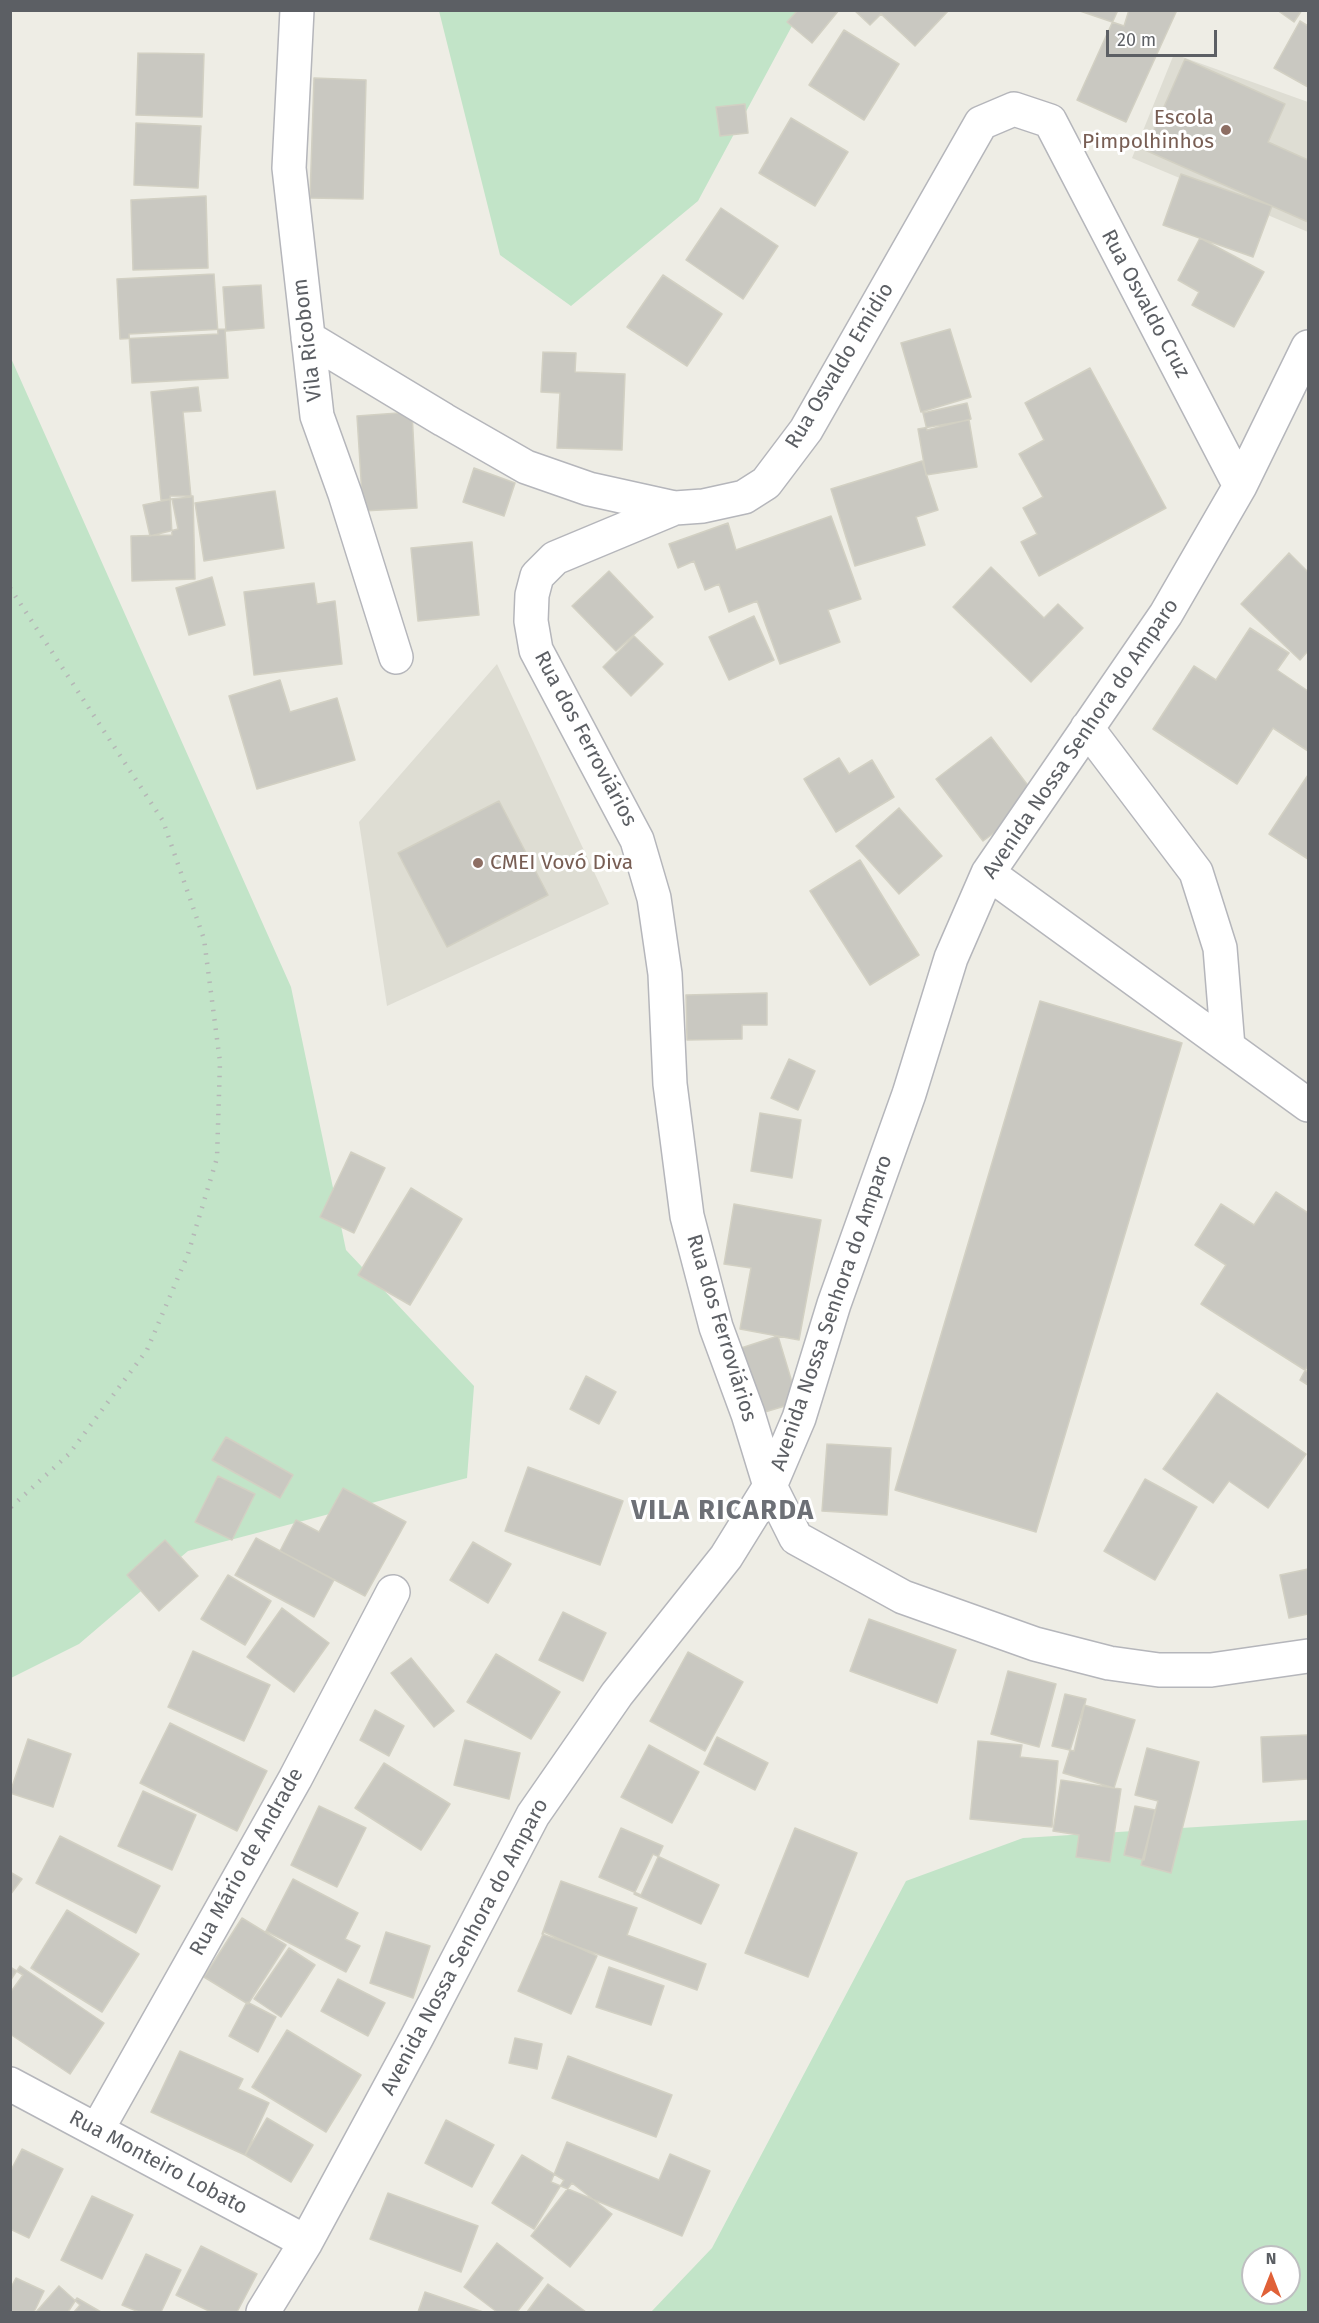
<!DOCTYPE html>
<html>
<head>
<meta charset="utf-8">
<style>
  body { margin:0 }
  #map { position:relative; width:1319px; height:2323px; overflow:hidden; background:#eeede5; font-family:"Fira Sans",sans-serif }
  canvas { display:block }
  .frame { position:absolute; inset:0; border:12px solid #5c5f64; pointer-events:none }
  .north { position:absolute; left:1241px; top:2245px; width:60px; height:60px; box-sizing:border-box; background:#fff; border:2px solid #bebfc1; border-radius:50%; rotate:0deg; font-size:16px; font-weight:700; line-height:24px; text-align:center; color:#5c5f64 }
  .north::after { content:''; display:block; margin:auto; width:21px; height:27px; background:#e06138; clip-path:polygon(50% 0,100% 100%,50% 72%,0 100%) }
  .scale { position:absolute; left:1106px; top:30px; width:111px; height:27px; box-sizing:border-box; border:3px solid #5c5f64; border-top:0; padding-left:8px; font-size:18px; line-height:21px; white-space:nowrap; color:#5c5f64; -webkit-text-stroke:4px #fff; paint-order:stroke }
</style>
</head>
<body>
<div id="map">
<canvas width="1319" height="2323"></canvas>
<div class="frame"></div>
<div class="north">N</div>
<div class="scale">20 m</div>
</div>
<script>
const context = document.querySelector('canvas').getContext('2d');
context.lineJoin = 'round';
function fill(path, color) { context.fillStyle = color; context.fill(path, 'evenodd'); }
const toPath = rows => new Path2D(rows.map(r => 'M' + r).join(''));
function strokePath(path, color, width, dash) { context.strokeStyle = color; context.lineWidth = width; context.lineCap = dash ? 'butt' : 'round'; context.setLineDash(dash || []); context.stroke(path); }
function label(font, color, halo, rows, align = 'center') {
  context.font = font + ' "Fira Sans",sans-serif'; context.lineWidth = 6; context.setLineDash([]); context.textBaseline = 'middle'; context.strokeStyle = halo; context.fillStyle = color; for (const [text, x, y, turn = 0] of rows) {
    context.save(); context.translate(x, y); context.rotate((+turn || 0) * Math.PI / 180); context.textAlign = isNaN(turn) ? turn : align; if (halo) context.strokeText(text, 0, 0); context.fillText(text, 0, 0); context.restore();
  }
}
fill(toPath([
  [1174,54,1308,102,1308,232,1132,158],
  [497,664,609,904,387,1006,359,822]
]), '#deddd3');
fill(toPath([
  [439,11,800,11,698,201,571,306,500,255],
  [10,356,291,987,346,1250,474,1386,467,1478,188,1551,79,1644,11,1678],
  [1308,1820,1308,2312,651,2312,712,2248,906,1881,1023,1838],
  [1253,2257,1289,2257,1289,2293,1253,2293]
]), '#c2e4c8');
const building = toPath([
  [798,10,839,10,812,43,787,22,798,10],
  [854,10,949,10,915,46,881,14,870,25,854,10],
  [1077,10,1129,10,1124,26,1077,10],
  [1118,10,1177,10,1126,122,1077,100,1118,10],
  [1277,10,1302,10,1294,22,1277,10],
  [1300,21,1308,26,1308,87,1274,68,1300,21],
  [844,30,899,64,864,120,809,85,844,30],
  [138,53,204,54,202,117,136,115,138,53],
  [1185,59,1285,104,1268,142,1308,160,1308,222,1145,150,1185,59],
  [314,78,366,80,363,199,310,198,314,78],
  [745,104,748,133,720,136,716,107,745,104],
  [791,118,848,152,815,206,759,173,791,118],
  [136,123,201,126,198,188,134,185,136,123],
  [1181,174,1272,206,1253,257,1163,225,1181,174],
  [206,196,208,268,133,270,131,200,206,196],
  [721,208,778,246,743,299,686,260,721,208],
  [1200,238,1264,272,1234,327,1192,305,1199,292,1178,280,1200,238],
  [214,274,218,334,120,339,117,279,214,274],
  [663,275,722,314,687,366,627,327,663,275],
  [261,285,264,328,226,331,223,287,261,285],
  [225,329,228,378,132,383,129,334,225,329],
  [950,329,971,397,921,412,901,343,950,329],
  [543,352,576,353,575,372,625,374,622,450,557,448,560,393,541,392,543,352],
  [1090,368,1166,508,1039,576,1021,542,1037,534,1023,508,1043,497,1019,454,1044,440,1025,403,1090,368],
  [198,387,201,411,183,412,191,497,161,500,151,392,198,387],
  [967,403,971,419,927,430,923,413,967,403],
  [412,412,417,508,363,511,357,416,412,412],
  [969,420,977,467,926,475,918,429,969,420],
  [922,461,938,510,916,517,925,545,855,566,831,489,922,461],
  [474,468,515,483,504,516,463,502,474,468],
  [275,491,284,548,204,561,195,503,275,491],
  [170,496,193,496,195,579,132,581,131,536,172,535,170,496],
  [172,499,178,529,150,536,143,505,172,499],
  [831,516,861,599,828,610,840,642,780,664,757,601,729,612,719,584,705,590,694,561,678,568,669,544,728,523,736,550,831,516],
  [472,542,479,615,418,621,411,548,472,542],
  [1289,553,1308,572,1308,651,1300,660,1241,604,1289,553],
  [991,567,1044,618,1058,604,1083,628,1031,682,953,607,991,567],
  [609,571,653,617,616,651,572,606,609,571],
  [212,577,225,625,189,635,176,588,212,577],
  [314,583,317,604,335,601,342,664,254,675,244,592,314,583],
  [754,616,774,660,729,680,709,637,754,616],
  [1250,628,1289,653,1277,670,1308,691,1308,751,1273,728,1237,784,1153,729,1194,666,1216,680,1250,628],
  [634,636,663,664,631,696,603,667,634,636],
  [280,680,290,712,337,698,355,760,257,789,229,696,280,680],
  [991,737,1039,800,983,841,936,779,991,737],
  [839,758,849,774,872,760,894,797,836,832,804,779,839,758],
  [1308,775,1308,859,1269,834,1308,775],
  [499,801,548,895,447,947,398,853,499,801],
  [899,808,942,856,899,894,856,846,899,808],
  [860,860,919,955,870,985,810,891,860,860],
  [767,993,767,1025,742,1025,742,1039,687,1040,686,995,767,993],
  [1040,1001,1182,1043,1036,1532,895,1490,1040,1001],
  [789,1059,815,1071,798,1110,771,1098,789,1059],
  [760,1113,801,1120,792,1178,751,1171,760,1113],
  [351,1152,385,1168,354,1233,320,1217,351,1152],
  [411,1188,462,1219,410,1305,358,1275,411,1188],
  [1276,1192,1308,1213,1308,1372,1201,1304,1226,1265,1195,1245,1221,1204,1254,1225,1276,1192],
  [734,1204,821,1220,799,1340,740,1329,751,1268,724,1264,734,1204],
  [778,1336,798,1402,755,1415,735,1350,778,1336],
  [1308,1365,1308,1385,1300,1380,1308,1365],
  [586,1376,616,1392,599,1424,570,1409,586,1376],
  [1217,1393,1306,1454,1268,1508,1229,1481,1213,1503,1163,1469,1217,1393],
  [226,1437,293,1475,280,1498,212,1460,226,1437],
  [827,1444,891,1448,887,1515,822,1511,827,1444],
  [528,1467,623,1501,600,1565,505,1531,528,1467],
  [218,1476,255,1494,232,1540,195,1522,218,1476],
  [1145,1479,1197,1507,1155,1580,1104,1551,1145,1479],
  [343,1488,406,1522,365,1596,280,1551,296,1520,319,1532,343,1488],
  [256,1538,334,1580,314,1617,235,1575,256,1538],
  [165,1540,198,1576,159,1611,127,1575,165,1540],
  [473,1542,511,1564,488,1603,450,1580,473,1542],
  [1308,1569,1308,1614,1289,1618,1280,1575,1308,1569],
  [228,1575,271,1601,245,1645,201,1619,228,1575],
  [282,1608,329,1643,294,1692,247,1657,282,1608],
  [563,1612,606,1633,583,1681,539,1660,563,1612],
  [869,1619,956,1650,937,1703,850,1671,869,1619],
  [193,1651,270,1685,244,1741,168,1707,193,1651],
  [688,1652,743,1682,705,1751,650,1721,688,1652],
  [496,1654,560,1692,531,1739,467,1702,496,1654],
  [411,1658,454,1711,434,1727,391,1673,411,1658],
  [1008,1671,1056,1684,1039,1747,991,1734,1008,1671],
  [1065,1694,1086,1699,1074,1751,1052,1746,1065,1694],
  [1084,1705,1135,1720,1114,1788,1063,1773,1084,1705],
  [375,1710,404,1726,389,1756,360,1740,375,1710],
  [170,1723,267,1771,237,1831,140,1783,170,1723],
  [1308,1735,1308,1779,1263,1782,1261,1737,1308,1735],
  [717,1737,768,1763,755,1790,704,1764,717,1737],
  [28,1739,71,1754,53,1807,10,1793,28,1739],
  [465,1740,520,1753,509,1799,454,1785,465,1740],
  [978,1741,1022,1745,1020,1757,1058,1761,1052,1827,970,1819,978,1741],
  [649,1745,699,1772,672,1823,621,1797,649,1745],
  [1147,1748,1199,1762,1171,1873,1141,1865,1158,1801,1135,1795,1147,1748],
  [384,1763,450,1804,421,1850,355,1808,384,1763],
  [1061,1780,1121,1789,1110,1862,1076,1857,1079,1835,1053,1831,1061,1780],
  [143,1791,196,1815,172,1870,118,1846,143,1791],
  [319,1806,366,1828,337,1887,291,1865,319,1806],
  [1135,1806,1155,1810,1144,1860,1124,1855,1135,1806],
  [621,1828,663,1846,641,1895,599,1877,621,1828],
  [795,1828,857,1853,808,1977,745,1953,795,1828],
  [60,1836,160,1886,136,1933,36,1883,60,1836],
  [653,1854,719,1885,701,1924,634,1894,653,1854],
  [10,1872,22,1879,10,1895,10,1872],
  [293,1879,358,1913,345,1939,360,1946,346,1972,266,1931,293,1879],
  [561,1881,637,1908,627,1935,706,1964,697,1990,542,1934,561,1881],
  [67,1910,139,1954,102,2012,31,1968,67,1910],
  [242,1918,286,1945,248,2004,204,1977,242,1918],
  [386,1932,430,1946,413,1998,370,1983,386,1932],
  [544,1932,597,1956,571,2014,518,1991,544,1932],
  [289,1948,315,1965,281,2017,254,1999,289,1948],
  [20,1966,104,2023,70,2074,10,2034,10,1981,20,1966],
  [10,1967,23,1975,10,1993,10,1967],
  [609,1967,664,1986,651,2025,596,2007,609,1967],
  [338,1979,385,2003,368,2036,321,2011,338,1979],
  [247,2002,276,2017,258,2052,229,2036,247,2002],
  [287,2030,361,2075,326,2132,252,2087,287,2030],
  [515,2038,542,2044,537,2069,509,2063,515,2038],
  [180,2051,243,2079,238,2089,269,2103,245,2155,151,2112,180,2051],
  [568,2056,672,2095,656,2137,552,2098,568,2056],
  [267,2118,313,2145,291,2182,245,2155,267,2118],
  [446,2120,494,2145,472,2187,425,2163,446,2120],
  [567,2142,659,2180,670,2154,710,2171,682,2236,551,2182,567,2142],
  [22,2149,63,2169,29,2238,10,2229,10,2172,22,2149],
  [522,2155,564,2180,534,2229,492,2203,522,2155],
  [572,2183,612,2214,570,2267,531,2236,572,2183],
  [388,2193,478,2226,461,2272,370,2239,388,2193],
  [92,2196,133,2215,102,2279,61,2260,92,2196],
  [497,2243,543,2278,517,2312,497,2312,464,2287,497,2243],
  [201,2246,257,2274,237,2312,211,2312,176,2295,201,2246],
  [146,2254,181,2270,161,2312,139,2312,122,2305,146,2254],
  [16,2278,44,2291,34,2312,10,2312,10,2289,16,2278],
  [548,2284,586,2312,527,2312,548,2284],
  [59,2286,80,2305,74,2312,36,2312,59,2286],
  [425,2292,483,2312,418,2312,425,2292],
  [77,2298,101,2312,68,2312,77,2298]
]);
fill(building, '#c9c8c1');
strokePath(building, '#d2d0c3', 1.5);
const minor = toPath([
  [297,10,289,168,317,416,345,494,396,657],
  [308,338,444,420,526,467,589,489,675,508,703,506,744,497,766,483,806,430,981,123,1014,109,1050,121,1240,486],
  [675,508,555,558,537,576,532,595,531,621,536,650,637,840,654,898,665,974,670,1084,687,1216,716,1327,748,1414,770,1486,796,1538,903,1597,1035,1644,1109,1663,1159,1670,1211,1670,1308,1656],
  [1087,728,1196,872,1220,948,1228,1047],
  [988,873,1308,1105],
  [10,2084,306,2242],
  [97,2130,295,1779,393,1592],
  [263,2312,306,2242,417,2037,533,1815,617,1694,726,1557,770,1486,799,1418,834,1304,909,1094,951,958,988,873,1166,614,1240,486,1308,347]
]);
strokePath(minor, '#b5b6bb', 36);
strokePath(minor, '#fff', 33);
strokePath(toPath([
  [10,588,163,821,204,939,220,1062,217,1158,188,1254,147,1350,69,1454,10,1508]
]), '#b5b6b6', 4.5, [1.5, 8]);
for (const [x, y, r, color] of [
  [1226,130,6,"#8d6e63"],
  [478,863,6,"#8d6e63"]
]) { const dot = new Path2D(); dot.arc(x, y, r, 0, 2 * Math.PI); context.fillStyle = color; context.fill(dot); strokePath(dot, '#fff', 2); }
label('21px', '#785e54', '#fff', [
  ["Escola",1214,118],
  ["Pimpolhinhos",1214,142],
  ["CMEI Vovó Diva",490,863,"left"]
], 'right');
label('21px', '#5c5f64', '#fff', [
  ["Rua Osvaldo Cruz",1145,304,62],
  ["Vila Ricobom",308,340,-97],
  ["Rua Osvaldo Emidio",840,366,-59],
  ["Rua dos Ferroviários",585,739,62],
  ["Avenida Nossa Senhora do Amparo",1081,739,-56],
  ["Avenida Nossa Senhora do Amparo",832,1313,-71],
  ["Rua dos Ferroviários",721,1328,73],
  ["Rua Mário de Andrade",247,1862,-61],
  ["Avenida Nossa Senhora do Amparo",465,1947,-62],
  ["Rua Monteiro Lobato",158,2163,28]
]);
context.letterSpacing = '1.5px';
label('bold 27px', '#6d7076', '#fff', [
  ["VILA RICARDA",723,1511]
]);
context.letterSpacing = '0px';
</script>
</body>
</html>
